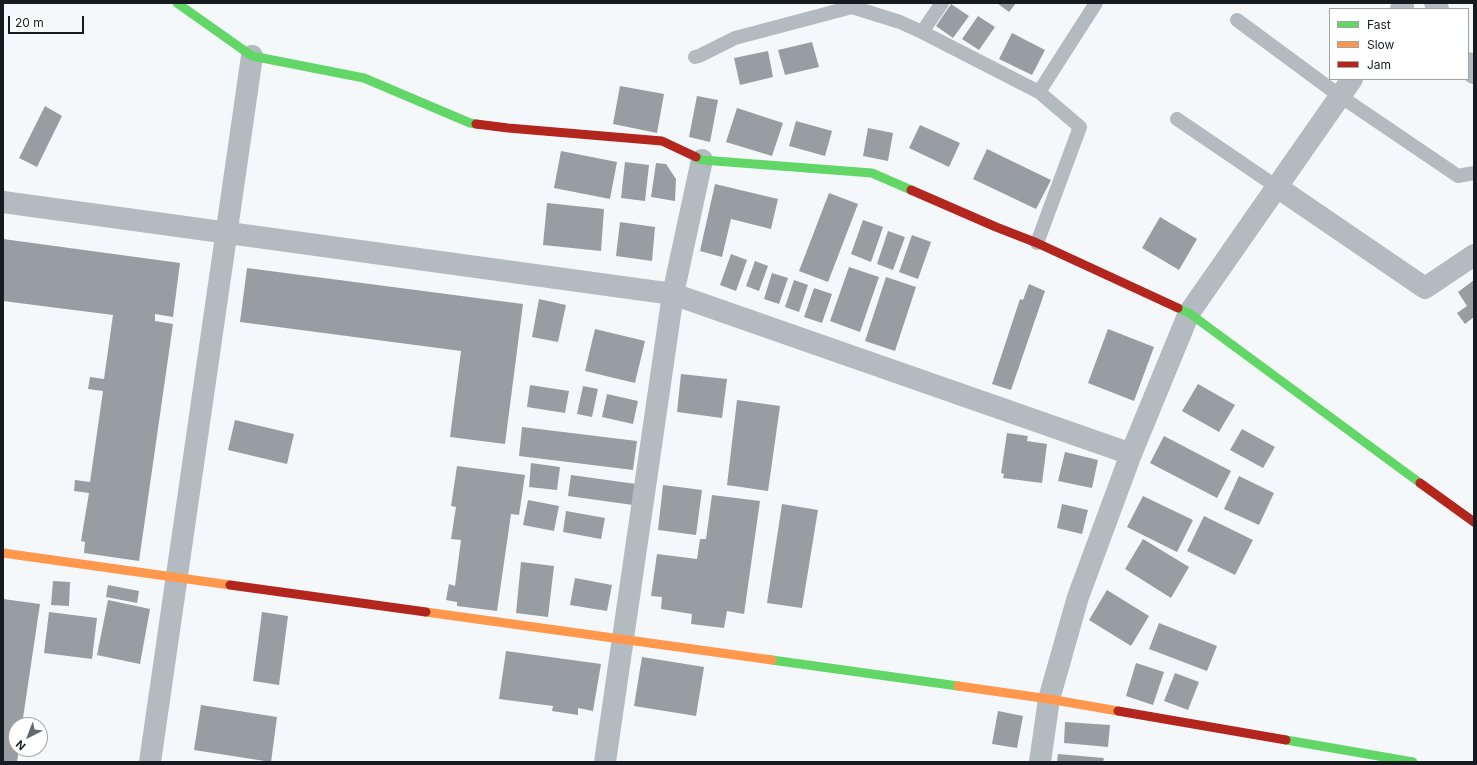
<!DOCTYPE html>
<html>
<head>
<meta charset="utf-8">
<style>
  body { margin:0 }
  #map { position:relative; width:1477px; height:765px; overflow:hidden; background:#f5f8fa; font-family:Inter,sans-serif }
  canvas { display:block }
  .frame { position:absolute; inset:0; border:4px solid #151b1f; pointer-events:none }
  .legend { position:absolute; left:1329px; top:8px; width:140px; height:72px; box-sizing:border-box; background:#fff; border:1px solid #a1a4a5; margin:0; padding:5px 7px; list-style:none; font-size:12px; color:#151b1f }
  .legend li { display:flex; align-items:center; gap:8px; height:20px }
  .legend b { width:20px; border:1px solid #a1a4a5 }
  .north { position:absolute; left:8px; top:717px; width:40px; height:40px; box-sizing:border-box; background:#fff; border:1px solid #a1a4a5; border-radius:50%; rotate:222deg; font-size:11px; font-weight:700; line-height:16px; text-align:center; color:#151b1f }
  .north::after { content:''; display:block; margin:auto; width:14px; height:18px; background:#63686c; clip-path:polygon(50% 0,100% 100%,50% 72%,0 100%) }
  .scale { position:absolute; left:8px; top:16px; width:76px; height:18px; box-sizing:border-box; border:2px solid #151b1f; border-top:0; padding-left:5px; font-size:12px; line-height:14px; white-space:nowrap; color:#151b1f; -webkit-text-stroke:3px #fff; paint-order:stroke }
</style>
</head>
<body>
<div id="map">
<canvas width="1477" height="765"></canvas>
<div class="frame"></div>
<ul class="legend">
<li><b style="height:5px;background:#63d668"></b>Fast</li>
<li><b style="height:5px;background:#ff974d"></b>Slow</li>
<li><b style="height:5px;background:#b3261e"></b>Jam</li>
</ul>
<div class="north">N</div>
<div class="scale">20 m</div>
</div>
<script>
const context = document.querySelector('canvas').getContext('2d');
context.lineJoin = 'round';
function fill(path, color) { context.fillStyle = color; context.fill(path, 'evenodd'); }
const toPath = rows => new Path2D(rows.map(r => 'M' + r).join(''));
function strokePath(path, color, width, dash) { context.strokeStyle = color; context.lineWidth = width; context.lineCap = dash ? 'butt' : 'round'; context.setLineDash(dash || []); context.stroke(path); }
fill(toPath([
  [997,3,1016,3,1009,12],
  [951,4,969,16,953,38,936,26],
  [978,16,995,27,979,50,962,39],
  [1012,33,1045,50,1032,75,999,59],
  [812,42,819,67,785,75,778,50],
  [768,51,773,77,740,85,734,58],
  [620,86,664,94,657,133,613,124],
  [697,96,718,100,710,142,689,137],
  [45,106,62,116,37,167,19,158],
  [737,108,783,123,772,156,726,142],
  [796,121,832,131,825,156,789,146],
  [920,125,960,143,949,167,909,148],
  [868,128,893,133,888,161,863,156],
  [987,149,1051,180,1036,209,973,179],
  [561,151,617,162,610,199,554,188],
  [625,162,649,165,645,201,621,198],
  [656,163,666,164,676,179,675,201,651,197],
  [715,184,778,199,771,229,731,219,722,257,700,251],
  [829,193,858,204,828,282,799,271],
  [547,203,604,209,601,251,543,245],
  [1160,217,1197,239,1179,270,1142,248],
  [863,220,883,227,871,262,851,254],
  [620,222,655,227,652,261,616,256],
  [888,231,905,237,893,270,877,264],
  [912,235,931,242,918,279,899,272],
  [3,239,180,263,173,317,155,314,155,321,173,324,139,561,84,553,85,542,81,541,89,493,74,491,75,480,90,482,103,391,88,389,90,377,104,379,113,315,3,301],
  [731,254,747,260,736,291,720,285],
  [755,261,768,266,759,291,746,286],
  [849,267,879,277,860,332,830,321],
  [247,268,523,304,505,444,450,437,461,351,240,322],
  [772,273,788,278,779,304,764,299],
  [886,277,916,287,895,351,865,341],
  [794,280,808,285,799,312,785,307],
  [1474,280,1474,317,1465,324,1457,313,1467,306,1458,292],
  [1029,284,1045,291,1011,390,992,384,1020,299,1023,300],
  [814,288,832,294,822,323,804,317],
  [539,299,566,305,558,342,532,337],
  [595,329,645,341,635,383,585,371],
  [1108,329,1154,347,1134,401,1088,383],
  [681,374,727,379,722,418,677,412],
  [1198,384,1235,405,1219,432,1182,411],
  [530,385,569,391,565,413,527,407],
  [583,386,598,389,592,417,577,414],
  [607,394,638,401,633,424,602,417],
  [737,400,780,406,768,491,727,485],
  [235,420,294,434,287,464,228,450],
  [522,427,637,441,633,470,519,456],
  [1242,429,1275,447,1263,468,1230,450],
  [1007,433,1028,436,1027,441,1047,444,1042,483,1003,478,1004,474,1001,473],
  [1164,436,1231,471,1217,498,1150,463],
  [1065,452,1098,460,1092,488,1058,481],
  [531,463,560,467,557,490,529,487],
  [457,466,525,475,519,515,511,514,497,611,457,606,457,602,446,600,449,584,455,586,461,540,451,539,456,507,451,506],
  [571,475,636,484,633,505,568,496],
  [1239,476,1274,493,1259,525,1224,509],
  [663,485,702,490,696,535,658,530],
  [712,495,760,501,744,614,727,611,724,628,691,624,692,614,661,609,662,597,651,596,657,554,697,559,700,539,706,539],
  [1143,496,1193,520,1177,552,1127,527],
  [528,500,559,506,554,531,523,525],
  [782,504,818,510,802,608,767,603],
  [1062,504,1088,510,1082,534,1057,528],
  [566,511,605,518,601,539,563,532],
  [1204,516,1253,540,1235,575,1187,551],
  [1143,539,1189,567,1171,598,1125,569],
  [521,562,554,566,548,617,516,613],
  [575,578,612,585,607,611,570,605],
  [53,581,70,582,69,606,51,605],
  [108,585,139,591,137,603,106,597],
  [1107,590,1149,616,1131,646,1089,620],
  [3,599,40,604,22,725,16,725,16,749,19,749,17,762,3,762],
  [108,600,150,609,140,664,97,655],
  [49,612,97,618,92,659,44,653],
  [262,612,288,616,279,685,253,681],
  [1159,623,1217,646,1207,671,1149,649],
  [506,651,601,664,593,711,578,708,578,715,552,711,553,706,499,699],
  [642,657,704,667,696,716,634,706],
  [1136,663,1164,672,1153,705,1126,696],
  [1175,673,1199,682,1188,710,1164,701],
  [201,705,277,717,271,762,194,750],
  [998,711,1023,716,1017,748,992,744],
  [1065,722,1110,725,1108,747,1064,743],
  [1058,754,1104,758,1103,762,1057,762]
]), '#979da1');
strokePath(toPath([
  [942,3,922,32,1039,92,1080,127,1037,243],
  [1237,20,1340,96,1458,176,1474,173],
  [695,57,699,56,735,38,852,7,900,22,922,32],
  [1039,92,1096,3],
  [1177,119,1277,187]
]), '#b3bbc0', 14);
strokePath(toPath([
  [1435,3,1438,9],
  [1401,9,1403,6],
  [1468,63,1474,73],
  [1277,187,1425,288,1474,255],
  [3,202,673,294,1131,454],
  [150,762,252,56],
  [605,762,673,294,702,160],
  [1040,762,1049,699,1078,597,1131,454,1189,313,1352,79]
]), '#b3bbc0', 22);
strokePath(toPath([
  [177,3,252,56,364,78,470,123,476,124],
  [696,157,702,160,872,173,911,190],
  [1178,308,1189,313,1420,483],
  [772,660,958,686],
  [1286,740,1413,762]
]), '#63d668', 9);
strokePath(toPath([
  [3,553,230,585],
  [426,612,772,660],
  [958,686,1049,699,1118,711]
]), '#ff974d', 9);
strokePath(toPath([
  [476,124,508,128,662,141,696,157],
  [911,190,996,227,1037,243,1178,308],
  [1420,483,1474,522],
  [230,585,426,612],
  [1118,711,1286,740]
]), '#b3261e', 9);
</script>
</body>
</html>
